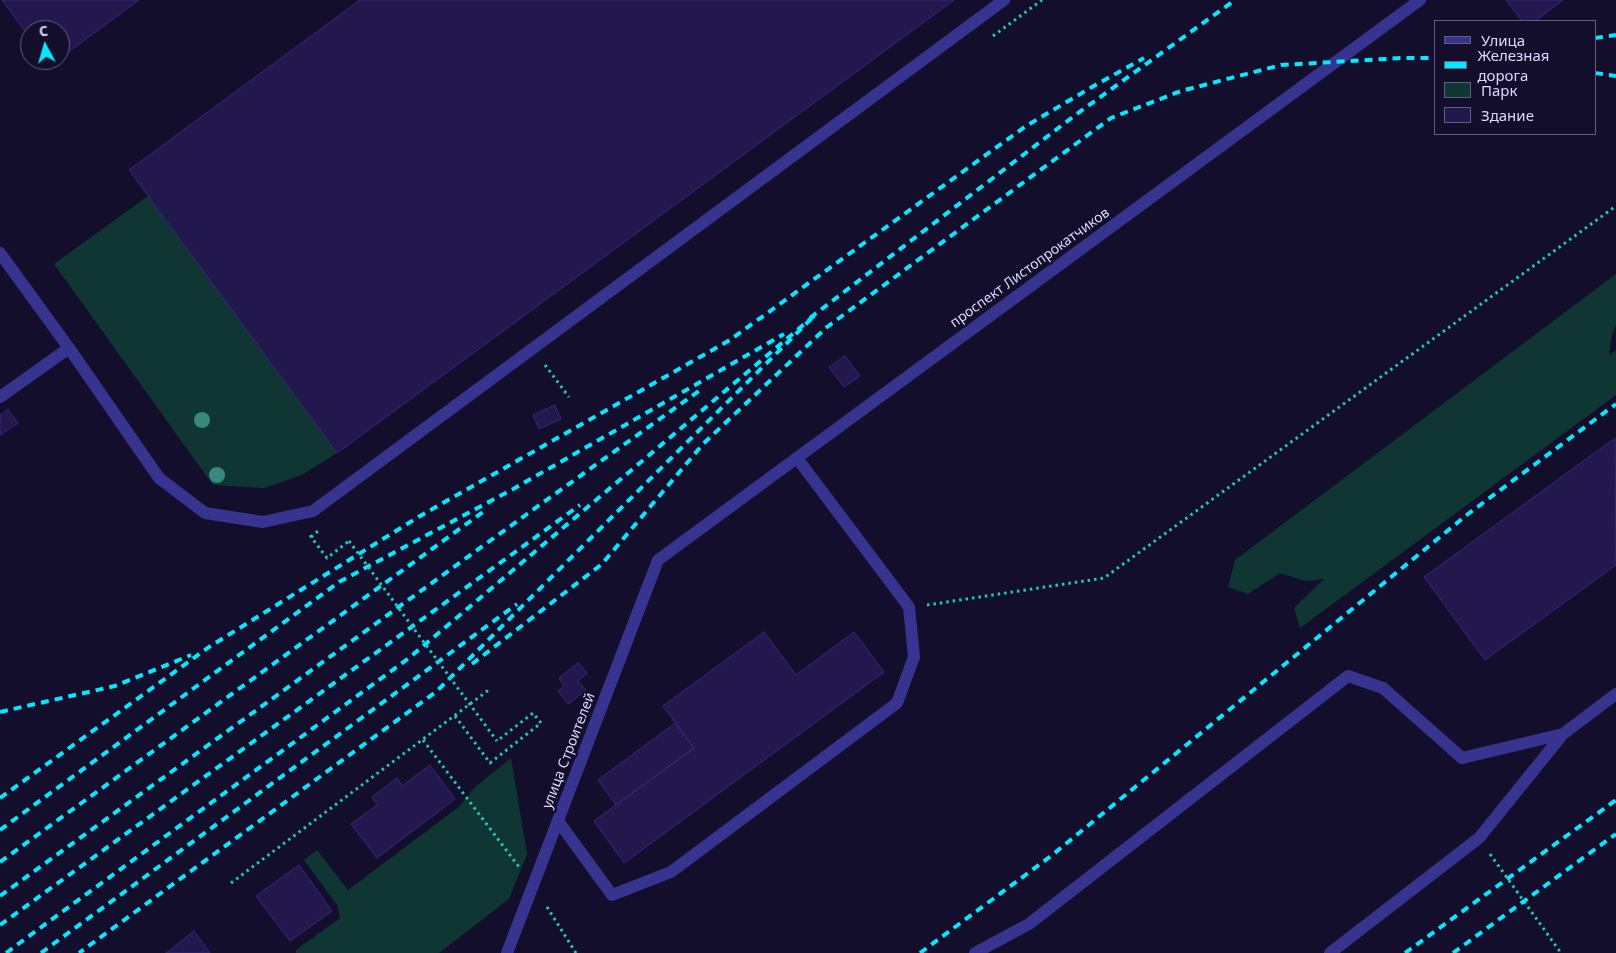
<!DOCTYPE html>
<html>
<head>
<meta charset="utf-8">
<style>
  body { margin:0 }
  #map { position:relative; width:1616px; height:953px; overflow:hidden; background:#130e2b; font-family:"Noto Sans",sans-serif }
  canvas { display:block }
  .legend { position:absolute; left:1434px; top:20px; width:162px; height:115px; box-sizing:border-box; background:#130e2b; border:1px solid #635f80; margin:0; padding:6px 9px; list-style:none; font-size:15px; color:#dcd8ff }
  .legend li { display:flex; align-items:center; gap:10px; height:25px }
  .legend b { width:25px; border:1px solid #635f80 }
  .north { position:absolute; left:20px; top:20px; width:50px; height:50px; box-sizing:border-box; background:#130e2b; border:1px solid #635f80; border-radius:50%; rotate:354deg; font-size:14px; font-weight:700; line-height:20px; text-align:center; color:#dcd8ff }
  .north::after { content:''; display:block; margin:auto; width:18px; height:22px; background:#04e9ff; clip-path:polygon(50% 0,100% 100%,50% 72%,0 100%) }
</style>
</head>
<body>
<div id="map">
<canvas width="1616" height="953"></canvas>
<ul class="legend">
<li><b style="height:6px;background:#37348f"></b>Улица</li>
<li><b style="height:6px;background:#04e9ff"></b>Железная дорога</li>
<li><b style="height:14px;background:#103634"></b>Парк</li>
<li><b style="height:14px;background:#22184e"></b>Здание</li>
</ul>
<div class="north">С</div>
</div>
<script>
const context = document.querySelector('canvas').getContext('2d');
context.lineJoin = 'round';
function fill(path, color) { context.fillStyle = color; context.fill(path, 'evenodd'); }
const toPath = rows => new Path2D(rows.map(r => 'M' + r).join(''));
function strokePath(path, color, width, dash) { context.strokeStyle = color; context.lineWidth = width; context.lineCap = dash ? 'butt' : 'round'; context.setLineDash(dash || []); context.stroke(path); }
function label(font, color, halo, rows, align = 'center') {
  context.font = font + ' "Noto Sans",sans-serif'; context.lineWidth = 5; context.setLineDash([]); context.textBaseline = 'middle'; context.strokeStyle = halo; context.fillStyle = color; for (const [text, x, y, turn = 0] of rows) {
    context.save(); context.translate(x, y); context.rotate((+turn || 0) * Math.PI / 180); context.textAlign = isNaN(turn) ? turn : align; if (halo) context.strokeText(text, 0, 0); context.fillText(text, 0, 0); context.restore();
  }
}
fill(toPath([
  [148,196,337,453,302,475,264,488,213,485,54,264],
  [1616,274,1616,326,1612,334,1609,355,1616,350,1616,395,1300,628,1294,608,1324,579,1305,581,1280,573,1248,594,1228,587,1235,560],
  [511,758,527,854,509,899,439,953,296,953,296,950,340,918,337,905,304,860,317,850,348,890,460,806,474,788]
]), '#103634');
const building = toPath([
  [2,0,139,0,60,58,60,30,30,30,30,38,2,0],
  [360,0,954,0,337,453,129,170,360,0],
  [1506,0,1563,0,1535,21,1522,21,1506,0],
  [845,356,860,376,844,387,829,367,845,356],
  [555,405,561,419,539,429,533,415,555,405],
  [8,409,18,423,0,435,0,415,8,409],
  [1615,438,1616,565,1485,660,1424,577,1615,438],
  [764,632,796,675,854,632,884,672,624,863,594,821,694,748,663,706,764,632],
  [578,663,587,673,578,681,586,690,568,704,558,691,564,686,559,678,578,663],
  [675,723,694,748,616,805,598,780,675,723],
  [430,765,455,799,377,858,351,824,377,805,372,797,397,778,402,786,430,765],
  [299,865,332,911,290,941,256,896,299,865],
  [194,931,210,953,166,953,194,931]
]);
fill(building, '#22184e');
strokePath(building, '#37287d', 1);
strokePath(toPath([
  [993,36,1042,0],
  [545,365,569,397],
  [311,535,311,537,327,558,349,541],
  [311,537,318,531],
  [927,605,1104,578,1616,206],
  [455,716,490,763,541,723,533,713,497,741],
  [423,740,519,867],
  [1490,854,1561,953],
  [231,883,490,689],
  [547,907,576,953]
]), '#23c8bc', 3, [2.5, 4]);
strokePath(toPath([
  [0,253,69,348,159,478,205,513,263,522,313,511,1004,0],
  [0,397,69,348],
  [558,821,612,895,671,872,897,703,914,657,909,607,797,458],
  [975,953,1029,924,1348,676,1383,688,1462,758,1563,734,1616,694],
  [1330,953,1479,838,1563,734]
]), '#37348f', 12);
strokePath(toPath([
  [507,953,658,560,1420,0]
]), '#37348f', 12);
strokePath(toPath([
  [1595,38,1616,35],
  [1595,73,1616,76],
  [810,318,1074,116,1235,0],
  [472,664,602,564,703,444,827,327,1111,118,1181,91,1281,65,1402,58,1435,58],
  [0,712,115,686,191,655],
  [0,798,209,647,420,516,730,340,1026,126,1092,87,1144,58],
  [0,830,339,582,515,488,784,334],
  [0,862,483,512],
  [0,896,527,514,703,388],
  [0,925,580,505],
  [6,953,409,658,815,315,437,691,79,953],
  [41,953,517,604],
  [920,953,1051,856,1468,514,1616,404],
  [1405,953,1616,800],
  [1453,953,1616,834]
]), '#04e9ff', 4, [8, 6]);
strokePath(toPath([
  [349,541,497,741]
]), '#23c8bc', 3, [2.5, 4]);
context.fillStyle = '#388880';
for (const [x, y] of [
  [202,420],
  [217,475]
]) { context.beginPath(); context.arc(x, y, 8, 0, 2 * Math.PI); context.fill(); }
label('14px', '#dcd8ff', '#130e2b', [
  ["проспект Листопрокатчиков",1030,268,-36],
  ["улица Строителей",569,751,-69]
]);
</script>
</body>
</html>
